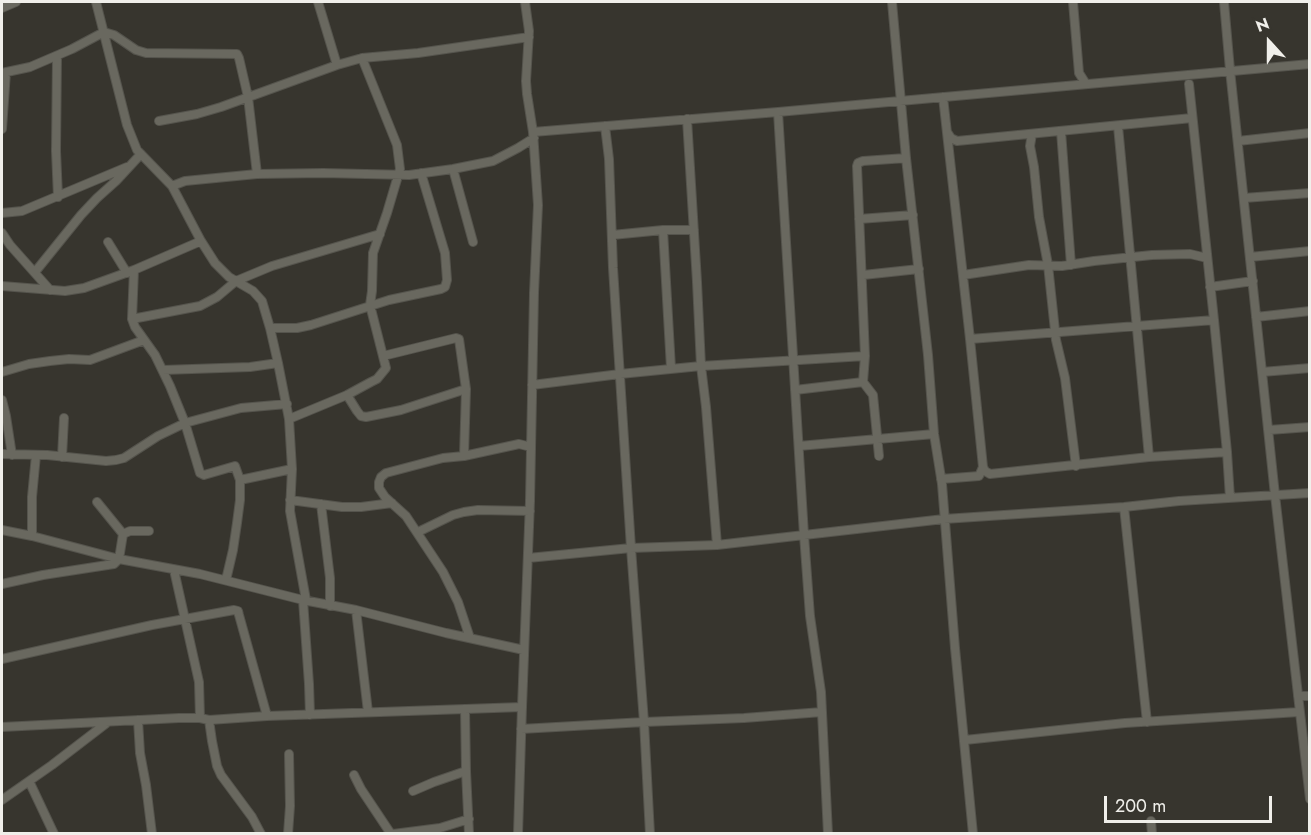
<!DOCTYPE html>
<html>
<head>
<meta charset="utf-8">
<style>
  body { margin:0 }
  #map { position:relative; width:1311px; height:835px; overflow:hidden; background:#37352e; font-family:Jost,sans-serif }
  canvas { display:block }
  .frame { position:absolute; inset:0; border:3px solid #f0efea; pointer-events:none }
  .north { position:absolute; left:1239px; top:12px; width:60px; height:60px; -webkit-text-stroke:4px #37352e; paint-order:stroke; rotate:339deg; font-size:16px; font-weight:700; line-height:24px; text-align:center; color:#f0efea }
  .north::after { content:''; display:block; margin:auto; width:21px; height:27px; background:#f0efea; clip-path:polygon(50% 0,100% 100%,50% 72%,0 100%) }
  .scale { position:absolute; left:1104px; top:796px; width:168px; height:27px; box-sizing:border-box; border:3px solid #f0efea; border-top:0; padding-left:8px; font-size:18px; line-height:21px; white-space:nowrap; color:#f0efea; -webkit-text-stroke:4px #37352e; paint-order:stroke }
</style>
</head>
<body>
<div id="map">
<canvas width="1311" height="835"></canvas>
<div class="frame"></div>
<div class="north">N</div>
<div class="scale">200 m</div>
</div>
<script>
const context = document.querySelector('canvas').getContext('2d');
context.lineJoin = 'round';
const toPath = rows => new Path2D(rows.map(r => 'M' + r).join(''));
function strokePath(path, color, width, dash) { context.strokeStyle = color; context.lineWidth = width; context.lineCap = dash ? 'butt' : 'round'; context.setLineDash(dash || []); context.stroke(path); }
const minor = toPath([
  [96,2,127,125,137,150,172,186,201,241,215,263,229,277,253,291,262,301,270,328,278,363,289,419,292,469,290,511,306,600],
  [318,2,337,65],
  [892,2,906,158,928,355,934,434,942,484,955,648,973,834],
  [1073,2,1079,73,1086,84],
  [1224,2,1230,70,1275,495,1310,799],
  [2,8,16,2],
  [57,56,56,151,58,197],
  [2,73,30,67,72,49,104,32,114,35,136,50,146,53,237,54,239,58,248,97,257,174],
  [1189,84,1214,320,1227,452,1230,498],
  [943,97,970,339,983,467],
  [778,112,804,535,810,616,821,692,828,834],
  [687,119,697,282,701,366,706,407,717,545],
  [159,121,197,114,221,107,337,65,362,58,418,53,529,37],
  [605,126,609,159,613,268,631,548,644,722,650,834],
  [1118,126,1149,457],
  [2,129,6,72],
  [1061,131,1071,265],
  [533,132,778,112,1310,64],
  [947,132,951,138,957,141,1192,118],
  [1032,134,1030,146,1034,167,1039,217,1048,265,1056,340,1065,378,1076,466],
  [1238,141,1310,133],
  [453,169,473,242],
  [172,186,185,181,257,174,323,173,409,175,453,169,493,161,518,148,534,138],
  [1244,198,1310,193],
  [2,213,22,211,127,167],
  [859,219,913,215],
  [663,230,671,368],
  [2,233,10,245,50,290],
  [612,235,663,230,694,230],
  [108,242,127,273],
  [1250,257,1310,251],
  [134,270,132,319,135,327,155,355,170,386,185,423,200,473,204,475,235,466,240,480,240,500,237,523,233,550,226,580],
  [35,272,81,215,97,198,116,181,141,154],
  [863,275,919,269],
  [963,275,1029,265,1062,266,1094,261,1152,255,1190,254,1207,258],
  [2,286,65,291,84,288,134,270,201,241],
  [1210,287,1253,281],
  [1256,317,1310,311],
  [132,319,200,306,217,297,236,281,272,266,380,234],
  [270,328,297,328,311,325,389,300,441,289,445,287,447,280,445,253,421,173],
  [970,339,1214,320],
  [383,356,456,338,459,339,466,389,464,456],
  [163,370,250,367,278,363],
  [2,372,29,364,50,361,69,359,90,360,144,340],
  [1262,372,1310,368],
  [532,385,620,374,701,366,865,356],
  [795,390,863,382],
  [347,395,357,411,361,416,366,417,401,410,466,389],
  [2,400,6,416,12,455],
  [289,419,347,395,371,382,377,379,386,368,370,305,372,291,373,253,387,213,400,169,397,145,362,58],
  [1269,430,1310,427],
  [799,446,934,434],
  [2,454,47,455,106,461,116,460,124,458,158,436,185,423,241,408,287,404],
  [879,456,873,395,863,382,865,356,857,166,858,163,863,161,906,158],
  [62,457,64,418],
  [941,479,979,476,983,467,985,471,990,474,1149,457,1227,452],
  [240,480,292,469],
  [290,500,342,507,361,507,392,503],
  [321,504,330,578,330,606],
  [1124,507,1147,722],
  [2,530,32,536,119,559,200,574,303,600,356,610,446,633,524,650],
  [418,532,453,515,464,512,478,510,530,511],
  [123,534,130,531,149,531],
  [32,536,32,497,36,455],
  [528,558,631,548,717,545,944,519,1124,507,1179,501,1310,493],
  [174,570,199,682,200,718],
  [2,584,43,575,114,564,119,559,123,534,97,502],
  [303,600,309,684,310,715],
  [356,610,368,712],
  [470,638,458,602,443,572,406,516,385,497,379,488,379,482,381,477,386,473,443,458,464,456,519,444,531,447],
  [2,659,152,625,234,610,238,611,239,615,267,716],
  [1298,696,1310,696],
  [465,709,466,771,469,834],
  [138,720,140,753,146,785,152,834],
  [209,720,212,741,217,766,221,775,252,817,261,834],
  [2,727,179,718,200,718,209,720,267,716,522,707],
  [521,729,644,722,744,718,822,712],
  [965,740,1125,723,1299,712],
  [354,775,361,789,391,834],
  [29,781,54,834],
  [413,791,434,782,466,771],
  [2,800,52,765,108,722],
  [1151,821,1152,834],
  [288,834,290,806,289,754],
  [393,834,440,828,469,819],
  [518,834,522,707,530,501,534,293,538,205,533,132,527,94,526,81,529,31,525,2]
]);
strokePath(minor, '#55544d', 10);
strokePath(minor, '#69685f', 8);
</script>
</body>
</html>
